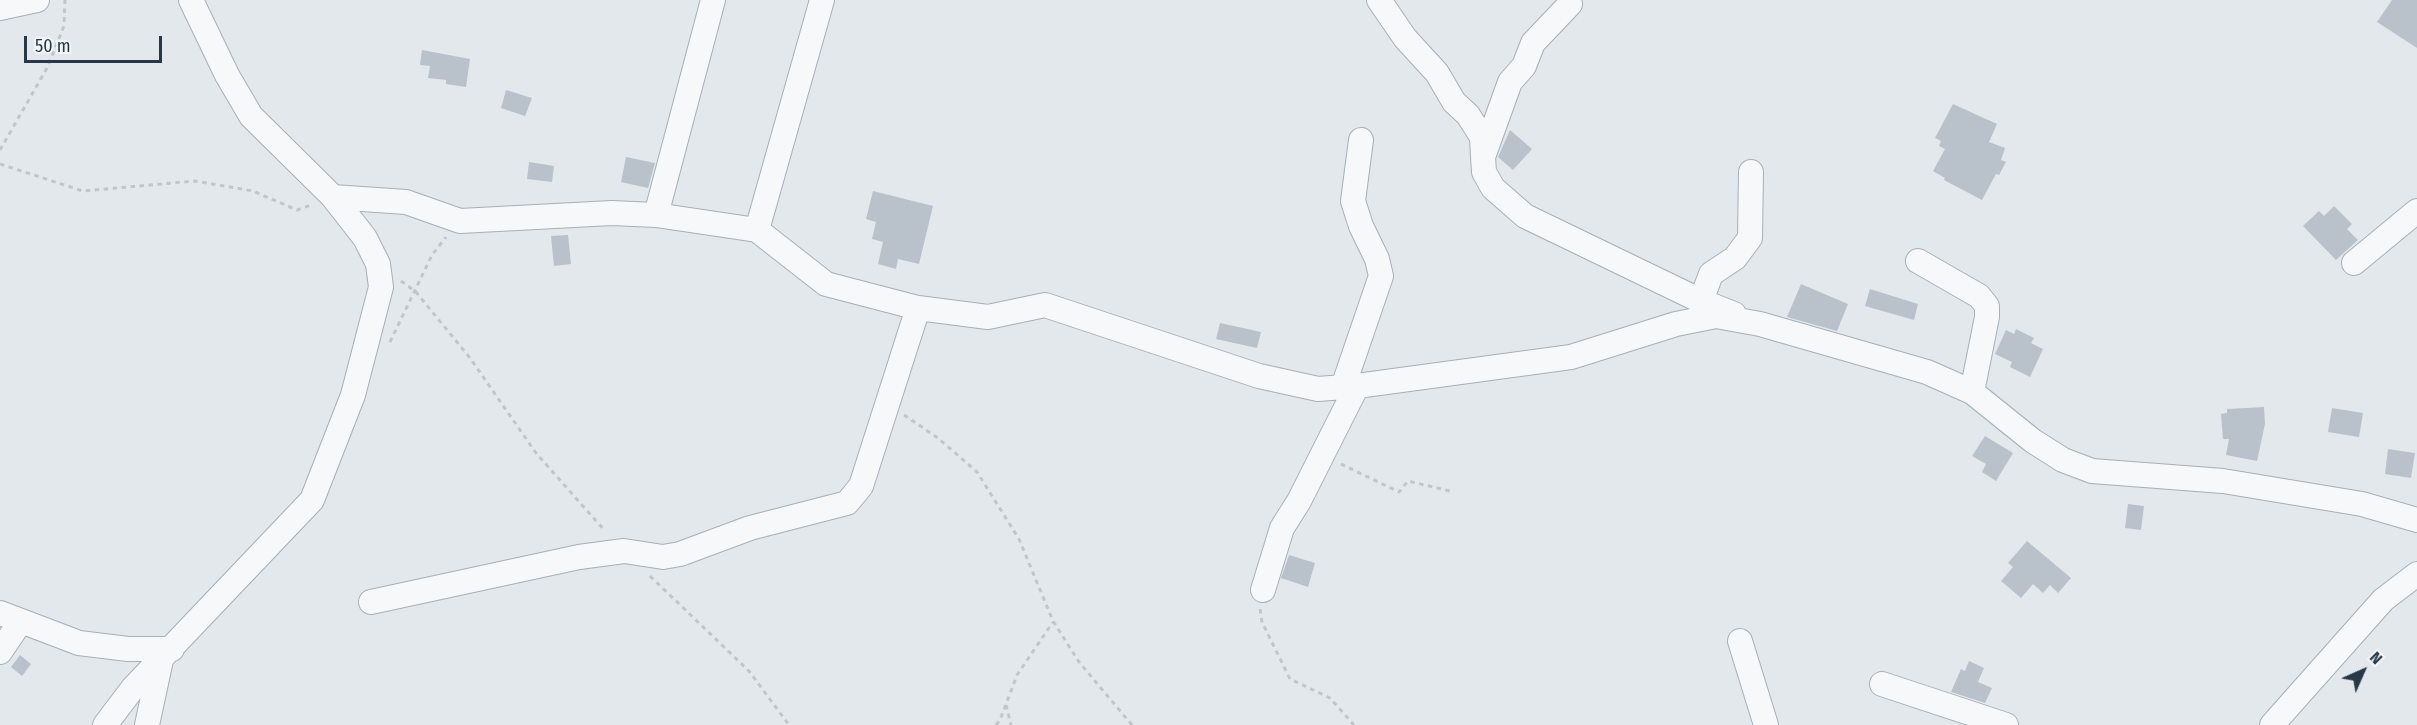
<!DOCTYPE html>
<html>
<head>
<meta charset="utf-8">
<style>
  body { margin:0 }
  #map { position:relative; width:2417px; height:725px; overflow:hidden; background:#e2e8ec; font-family:"Fira Sans Condensed",sans-serif }
  canvas { display:block }
  .north { position:absolute; left:2333px; top:641px; width:60px; height:60px; -webkit-text-stroke:4px #f2f6f9; paint-order:stroke; rotate:45deg; font-size:16px; font-weight:700; line-height:24px; text-align:center; color:#283846 }
  .north::after { content:''; display:block; margin:auto; width:21px; height:27px; background:#283846; clip-path:polygon(50% 0,100% 100%,50% 72%,0 100%) }
  .scale { position:absolute; left:24px; top:36px; width:138px; height:27px; box-sizing:border-box; border:3px solid #283846; border-top:0; padding-left:8px; font-size:18px; line-height:21px; white-space:nowrap; color:#283846; -webkit-text-stroke:4px #f2f6f9; paint-order:stroke }
</style>
</head>
<body>
<div id="map">
<canvas width="2417" height="725"></canvas>
<div class="north">N</div>
<div class="scale">50 m</div>
</div>
<script>
const context = document.querySelector('canvas').getContext('2d');
context.lineJoin = 'round';
function fill(path, color) { context.fillStyle = color; context.fill(path, 'evenodd'); }
const toPath = rows => new Path2D(rows.map(r => 'M' + r).join(''));
function strokePath(path, color, width, dash) { context.strokeStyle = color; context.lineWidth = width; context.lineCap = dash ? 'butt' : 'round'; context.setLineDash(dash || []); context.stroke(path); }
fill(toPath([
  [2392,0,2417,0,2417,48,2377,22],
  [422,50,470,59,466,87,446,84,446,80,428,78,430,66,420,65],
  [506,90,532,98,525,116,501,108],
  [1953,104,1997,124,1989,142,2005,148,2001,160,2006,162,1999,175,1996,174,1982,200,1944,180,1945,178,1933,171,1945,149,1939,146,1941,141,1935,138],
  [1510,130,1532,149,1513,170,1498,157],
  [626,157,655,163,648,188,621,182],
  [529,162,554,166,552,182,527,179],
  [873,191,933,206,919,264,898,259,896,269,878,264,883,242,872,239,876,222,866,219],
  [2334,206,2352,224,2347,229,2358,240,2336,260,2303,226,2319,211,2324,216],
  [568,235,571,264,554,266,551,236],
  [1801,284,1848,304,1837,331,1787,317],
  [1870,289,1918,304,1914,320,1865,306],
  [1220,323,1261,332,1257,348,1216,339],
  [2016,329,2034,338,2031,343,2043,349,2030,377,2010,367,2012,362,1995,354,2006,330,2014,334],
  [2264,407,2265,424,2257,461,2226,455,2229,439,2223,439,2221,414,2227,413,2227,409],
  [2332,408,2363,413,2359,437,2328,432],
  [1985,436,2013,453,1996,481,1982,472,1986,464,1972,456],
  [2388,449,2415,453,2411,478,2385,474],
  [2128,504,2144,506,2141,530,2125,528],
  [2027,541,2071,578,2058,593,2050,585,2043,593,2033,584,2021,598,2001,581,2013,567,2008,563],
  [1289,555,1315,563,1308,587,1281,578],
  [20,655,31,664,22,676,11,667],
  [1969,661,1984,668,1978,682,1992,688,1985,703,1951,692,1961,669,1965,671]
]), '#b9c2cb');
const minor = toPath([
  [1379,0,1405,38,1437,73,1454,102,1468,115,1482,137,1483,157],
  [1570,4,1533,43,1524,66,1510,82,1483,157,1484,172,1493,188,1525,216,1701,301,1734,314],
  [0,8,37,0],
  [333,197,406,202,460,221,612,213,656,215,757,230,826,284,918,308,988,317,1045,305,1259,376,1318,389,1357,386,1571,357,1676,324,1716,316,1760,324,1927,372,1972,392,2033,441,2063,460,2092,471,2223,481,2362,504,2417,520],
  [656,215,713,0],
  [757,230,822,0],
  [1918,261,1979,296,1987,306,1987,317,1972,392],
  [2354,263,2417,211],
  [1701,301,1711,274,1735,258,1750,238,1751,172],
  [1343,387,1381,276,1377,259,1361,226,1353,201,1361,140],
  [1263,590,1282,528,1299,501,1357,386],
  [371,602,579,557,624,551,663,557,680,554,750,528,847,503,861,486,918,308],
  [0,613,79,643,128,649,172,649],
  [1740,641,1766,725],
  [0,652,21,621],
  [1882,684,2006,725],
  [105,725,133,688,312,500,353,395,381,287,378,264,365,238,333,197,251,116,227,75,191,0],
  [147,725,161,660],
  [2272,725,2383,600,2417,574]
]);
strokePath(minor, '#a6b0b7', 26);
strokePath(toPath([
  [0,150,47,68,64,26,65,0],
  [0,164,83,191,195,181,253,191,297,210,311,205],
  [401,281,416,292,470,358,536,453,605,531],
  [390,342,432,255,446,237],
  [904,415,938,438,977,472,1019,539,1053,621,1079,662,1132,725],
  [1341,464,1399,492,1408,481,1454,492],
  [650,576,749,671,789,725],
  [1260,609,1262,622,1290,679,1330,698,1354,725],
  [1006,705,1011,725],
  [996,725,1000,720,1017,675,1053,622]
]), '#c0c6cb', 3, [4.5, 4.5]);
strokePath(minor, '#f6f8fa', 24);
</script>
</body>
</html>
